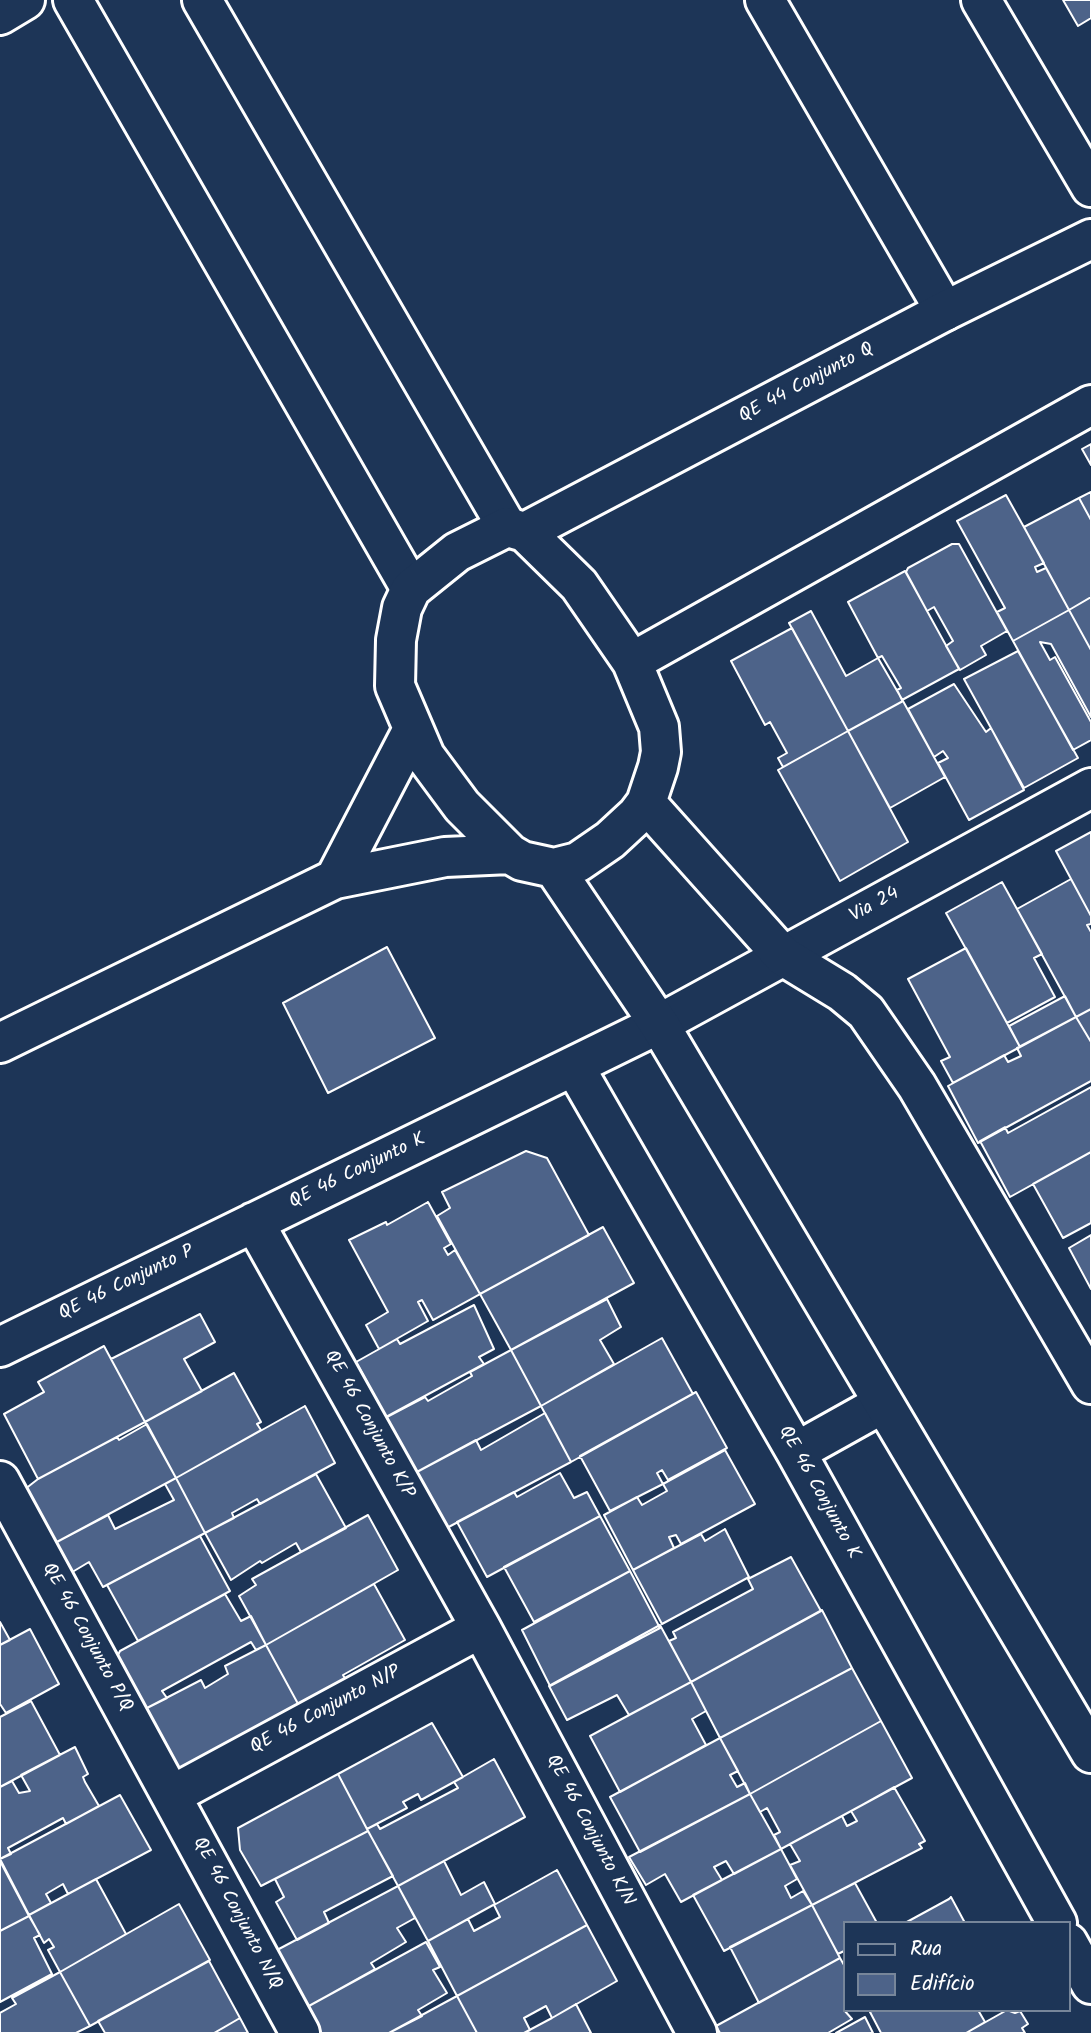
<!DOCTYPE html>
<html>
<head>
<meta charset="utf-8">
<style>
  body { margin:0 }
  #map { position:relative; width:1091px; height:2033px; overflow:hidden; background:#1d3557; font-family:Kalam,sans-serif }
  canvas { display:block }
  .legend { position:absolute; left:843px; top:1921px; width:228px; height:91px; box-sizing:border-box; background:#1d3557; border:2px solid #77869a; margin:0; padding:9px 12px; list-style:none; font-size:21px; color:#fff }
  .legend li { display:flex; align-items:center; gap:14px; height:35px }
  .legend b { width:35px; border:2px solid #77869a }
</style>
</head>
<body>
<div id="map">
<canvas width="1091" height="2033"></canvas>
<ul class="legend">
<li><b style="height:9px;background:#1d3557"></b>Rua</li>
<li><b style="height:19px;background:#4d6389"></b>Edifício</li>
</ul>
</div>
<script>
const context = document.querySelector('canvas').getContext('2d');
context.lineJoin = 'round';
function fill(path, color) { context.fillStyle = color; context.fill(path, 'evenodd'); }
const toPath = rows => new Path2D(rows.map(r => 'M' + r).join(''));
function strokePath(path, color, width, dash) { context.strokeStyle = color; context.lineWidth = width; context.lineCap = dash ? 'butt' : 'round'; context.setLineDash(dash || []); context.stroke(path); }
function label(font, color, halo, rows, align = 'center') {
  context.font = font + ' Kalam,sans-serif'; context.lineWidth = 5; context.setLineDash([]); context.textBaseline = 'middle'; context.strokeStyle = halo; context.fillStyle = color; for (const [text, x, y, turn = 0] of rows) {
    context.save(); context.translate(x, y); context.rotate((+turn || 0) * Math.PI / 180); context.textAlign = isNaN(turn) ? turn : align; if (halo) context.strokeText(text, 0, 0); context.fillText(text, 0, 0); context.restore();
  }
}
const building = toPath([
  [1063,0,1091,0,1091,18,1078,26,1063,0],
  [1091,444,1091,465,1082,449,1091,444],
  [1091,492,1091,520,1079,498,1091,492],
  [1006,495,1044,563,1035,567,1037,572,1046,568,1069,610,1013,641,997,612,1005,608,957,521,1006,495],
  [1079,498,1091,520,1091,597,1069,610,1024,527,1079,498],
  [952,544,959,544,1007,631,981,646,986,655,960,670,946,646,953,641,934,607,927,611,906,572,908,568,952,544],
  [905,571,959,669,902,700,897,690,901,688,882,656,878,658,848,602,905,571],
  [1091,597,1091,650,1069,610,1091,597],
  [1069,610,1091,650,1091,717,1051,644,1040,642,1050,660,1055,657,1091,722,1091,740,1073,750,1013,641,1069,610],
  [811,611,846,676,878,658,903,701,848,731,789,623,811,611],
  [792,628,848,731,783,767,778,758,787,753,770,722,765,725,731,661,792,628],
  [1018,651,1078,758,1024,788,964,679,1018,651],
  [954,684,986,732,991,728,1024,790,969,820,938,763,948,758,943,751,934,757,908,709,954,684],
  [903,701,945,777,890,808,848,731,903,701],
  [848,731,908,842,840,881,778,770,848,731],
  [1091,832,1091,916,1056,851,1091,832],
  [1071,879,1091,916,1091,924,1087,925,1091,932,1091,1009,1076,1017,1017,909,1071,879],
  [1002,882,1042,954,1034,958,1055,997,1007,1023,946,913,1002,882],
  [387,947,435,1038,328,1093,283,1003,387,947],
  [966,948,1020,1047,953,1083,941,1061,950,1057,908,979,966,948],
  [1065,996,1076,1017,1020,1047,1009,1026,1065,996],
  [1091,1009,1091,1042,1076,1017,1091,1009],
  [1076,1017,1091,1042,1091,1081,978,1143,948,1086,1004,1055,1008,1062,1021,1056,1017,1048,1076,1017],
  [1091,1087,1091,1152,1010,1197,980,1141,1005,1127,1008,1133,1091,1087],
  [526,1151,547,1158,589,1235,480,1294,437,1216,450,1208,442,1192,526,1151],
  [1091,1152,1091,1223,1063,1238,1033,1184,1091,1152],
  [428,1202,451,1244,444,1248,448,1255,455,1250,480,1294,433,1320,422,1300,418,1302,428,1321,379,1349,366,1325,388,1312,349,1240,386,1222,387,1225,428,1202],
  [603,1227,634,1283,511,1350,480,1294,603,1227],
  [1091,1235,1091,1289,1069,1248,1091,1235],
  [607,1299,621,1327,600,1340,614,1364,541,1406,511,1350,607,1299],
  [474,1305,494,1349,479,1357,484,1364,386,1417,356,1362,397,1339,400,1344,474,1305],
  [200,1314,215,1342,184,1359,202,1391,145,1422,111,1359,200,1314],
  [662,1338,693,1394,571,1462,541,1406,662,1338],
  [104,1346,145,1422,38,1479,4,1414,44,1392,38,1382,104,1346],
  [511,1350,541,1406,415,1473,385,1418,425,1397,428,1401,472,1376,470,1372,511,1350],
  [234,1373,261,1422,257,1424,261,1430,176,1478,145,1422,234,1373],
  [696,1392,727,1448,668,1480,662,1470,657,1473,663,1484,610,1511,580,1456,696,1392],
  [305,1406,335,1463,260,1504,257,1499,232,1513,234,1518,205,1533,176,1478,305,1406],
  [545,1413,571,1462,443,1530,415,1473,476,1440,481,1450,545,1413],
  [147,1424,176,1478,55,1543,20,1493,38,1479,117,1437,119,1440,147,1424],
  [725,1450,755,1504,681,1544,676,1535,669,1537,674,1548,633,1570,604,1515,637,1497,642,1505,667,1491,663,1484,725,1450],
  [560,1473,574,1498,587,1492,600,1516,487,1577,457,1522,514,1492,517,1497,560,1473],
  [316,1474,346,1528,301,1552,296,1543,262,1563,260,1561,231,1580,205,1533,316,1474],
  [176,1478,205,1533,103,1587,89,1562,69,1574,53,1544,108,1515,115,1529,174,1500,165,1484,176,1478],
  [368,1515,398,1570,266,1645,239,1596,256,1585,252,1579,368,1515],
  [600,1516,630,1571,534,1622,504,1567,600,1516],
  [725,1529,749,1577,662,1624,633,1570,701,1534,705,1541,725,1529],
  [200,1536,230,1591,138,1641,107,1585,200,1536],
  [791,1557,821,1611,691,1682,669,1641,676,1638,673,1632,753,1589,748,1579,791,1557],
  [630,1571,660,1628,550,1686,522,1630,630,1571],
  [374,1584,405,1640,343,1675,350,1687,303,1713,266,1645,374,1584],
  [225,1594,241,1621,251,1616,266,1645,256,1650,251,1642,162,1691,167,1698,145,1709,117,1657,120,1651,225,1594],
  [822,1610,852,1668,720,1738,691,1682,822,1610],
  [0,1622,10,1640,0,1645,0,1622],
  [660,1625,691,1682,629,1715,617,1695,567,1720,549,1686,660,1625],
  [30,1629,59,1684,6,1713,0,1704,0,1645,30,1629],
  [266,1645,303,1713,183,1775,145,1709,201,1680,205,1688,228,1674,225,1666,266,1645],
  [852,1668,881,1721,750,1794,720,1738,852,1668],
  [691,1682,706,1711,692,1719,706,1745,620,1792,590,1736,691,1682],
  [31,1701,60,1755,0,1787,0,1717,31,1701],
  [881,1721,912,1778,781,1849,774,1835,780,1832,767,1808,760,1812,750,1794,881,1721],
  [432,1723,463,1777,421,1800,418,1794,403,1802,407,1808,367,1829,338,1774,432,1723],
  [720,1738,738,1771,730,1775,737,1787,745,1783,750,1794,640,1852,610,1797,720,1738],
  [75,1747,88,1774,83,1777,85,1782,99,1806,66,1824,63,1818,8,1848,11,1854,0,1859,0,1787,12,1781,19,1793,30,1791,21,1775,75,1747],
  [494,1759,525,1817,398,1886,367,1829,377,1824,380,1829,458,1788,454,1782,494,1759],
  [338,1774,368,1831,261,1886,240,1850,238,1828,338,1774],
  [894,1787,925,1841,919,1844,922,1848,812,1905,790,1865,800,1861,790,1844,842,1816,847,1826,857,1821,851,1811,894,1787],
  [750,1794,781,1849,734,1874,726,1861,714,1867,722,1880,681,1902,665,1874,646,1885,629,1857,750,1794],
  [120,1795,151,1850,68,1894,63,1884,46,1894,51,1903,29,1915,0,1859,120,1795],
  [368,1831,393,1876,324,1912,329,1923,297,1940,276,1902,284,1897,275,1879,368,1831],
  [781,1849,797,1879,785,1886,791,1898,803,1891,812,1905,724,1951,693,1895,781,1849],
  [0,1861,29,1916,0,1931,0,1861],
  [444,1861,461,1895,484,1882,495,1904,428,1941,398,1886,444,1861],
  [557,1870,587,1925,457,1996,428,1941,468,1919,474,1931,500,1917,494,1905,557,1870],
  [96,1879,126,1934,60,1972,48,1950,54,1947,49,1939,44,1943,29,1915,96,1879],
  [855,1883,877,1923,844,1923,844,1951,838,1954,812,1905,855,1883],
  [398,1886,415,1918,397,1928,406,1942,371,1963,375,1969,307,2007,277,1950,398,1886],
  [951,1897,965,1923,905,1923,949,1899,951,1897],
  [179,1904,210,1960,90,2026,60,1972,179,1904],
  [812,1905,840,1958,759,2003,730,1947,812,1905],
  [29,1916,40,1935,34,1938,52,1974,0,2002,0,1931,29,1916],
  [587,1925,617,1981,552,2018,546,2006,524,2018,530,2030,524,2033,477,2033,457,1996,587,1925],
  [426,1942,440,1967,433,1970,447,1993,418,2010,422,2016,389,2033,321,2033,307,2007,426,1942],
  [840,1958,844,1965,844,2010,852,2019,828,2033,720,2033,716,2026,840,1958],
  [209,1961,240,2018,214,2033,105,2033,98,2021,209,1961],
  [60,1972,90,2026,76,2033,0,2033,0,2013,16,2004,12,1998,60,1972],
  [457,1996,477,2033,389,2033,444,2003,457,1996],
  [576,2004,591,2033,524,2033,552,2018,576,2004],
  [874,2010,978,2010,985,2022,966,2033,881,2033,870,2012,874,2010],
  [1007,2010,1015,2013,1020,2011,1028,2024,1022,2028,1025,2033,966,2033,1007,2010],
  [865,2017,873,2033,836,2033,865,2017],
  [240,2018,248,2033,214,2033,223,2028,240,2018]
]);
fill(building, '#4d6389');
strokePath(building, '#fff', 2);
const street = toPath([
  [73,0,411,589],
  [202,0,507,527],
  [765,0,945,311],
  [981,0,1091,187],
  [0,15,25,0],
  [574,1066,796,1452,1057,1923],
  [254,1222,481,1628,697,2033],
  [0,1347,659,1024,1091,788],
  [796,1452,882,1404],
  [0,1481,300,2033],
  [172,1795,481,1628],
  [1068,1943,1091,1984]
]);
const secondary = toPath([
  [507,527,525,532,579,585,632,662,659,727,661,752,658,767,646,803,637,815,610,840,578,862,554,868,522,861,510,854,462,806,425,756,395,686,396,640,402,608,411,589,457,552,507,527],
  [525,532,945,311,1091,239],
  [632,662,1091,405],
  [646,803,783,956,842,992,866,1012,917,1086,1091,1384],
  [554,868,659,1024,1091,1753],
  [335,879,412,731],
  [0,1043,335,879,445,857,510,854]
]);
strokePath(street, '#fff', 44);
strokePath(secondary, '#fff', 44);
strokePath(street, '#1d3557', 38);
strokePath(secondary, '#1d3557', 38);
label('19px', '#fff', '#1d3557', [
  ["QE 44 Conjunto Q",807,384,-28],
  ["Via 24",875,906,-29],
  ["QE 46 Conjunto K",358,1172,-26],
  ["QE 46 Conjunto P",127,1284,-26],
  ["QE 46 Conjunto K/P",368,1425,61],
  ["QE 46 Conjunto K",818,1493,61],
  ["QE 46 Conjunto P/Q",86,1638,61],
  ["QE 46 Conjunto N/P",326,1711,-28],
  ["QE 46 Conjunto K/N",589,1831,62],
  ["QE 46 Conjunto N/Q",236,1914,62]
]);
</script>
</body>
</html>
